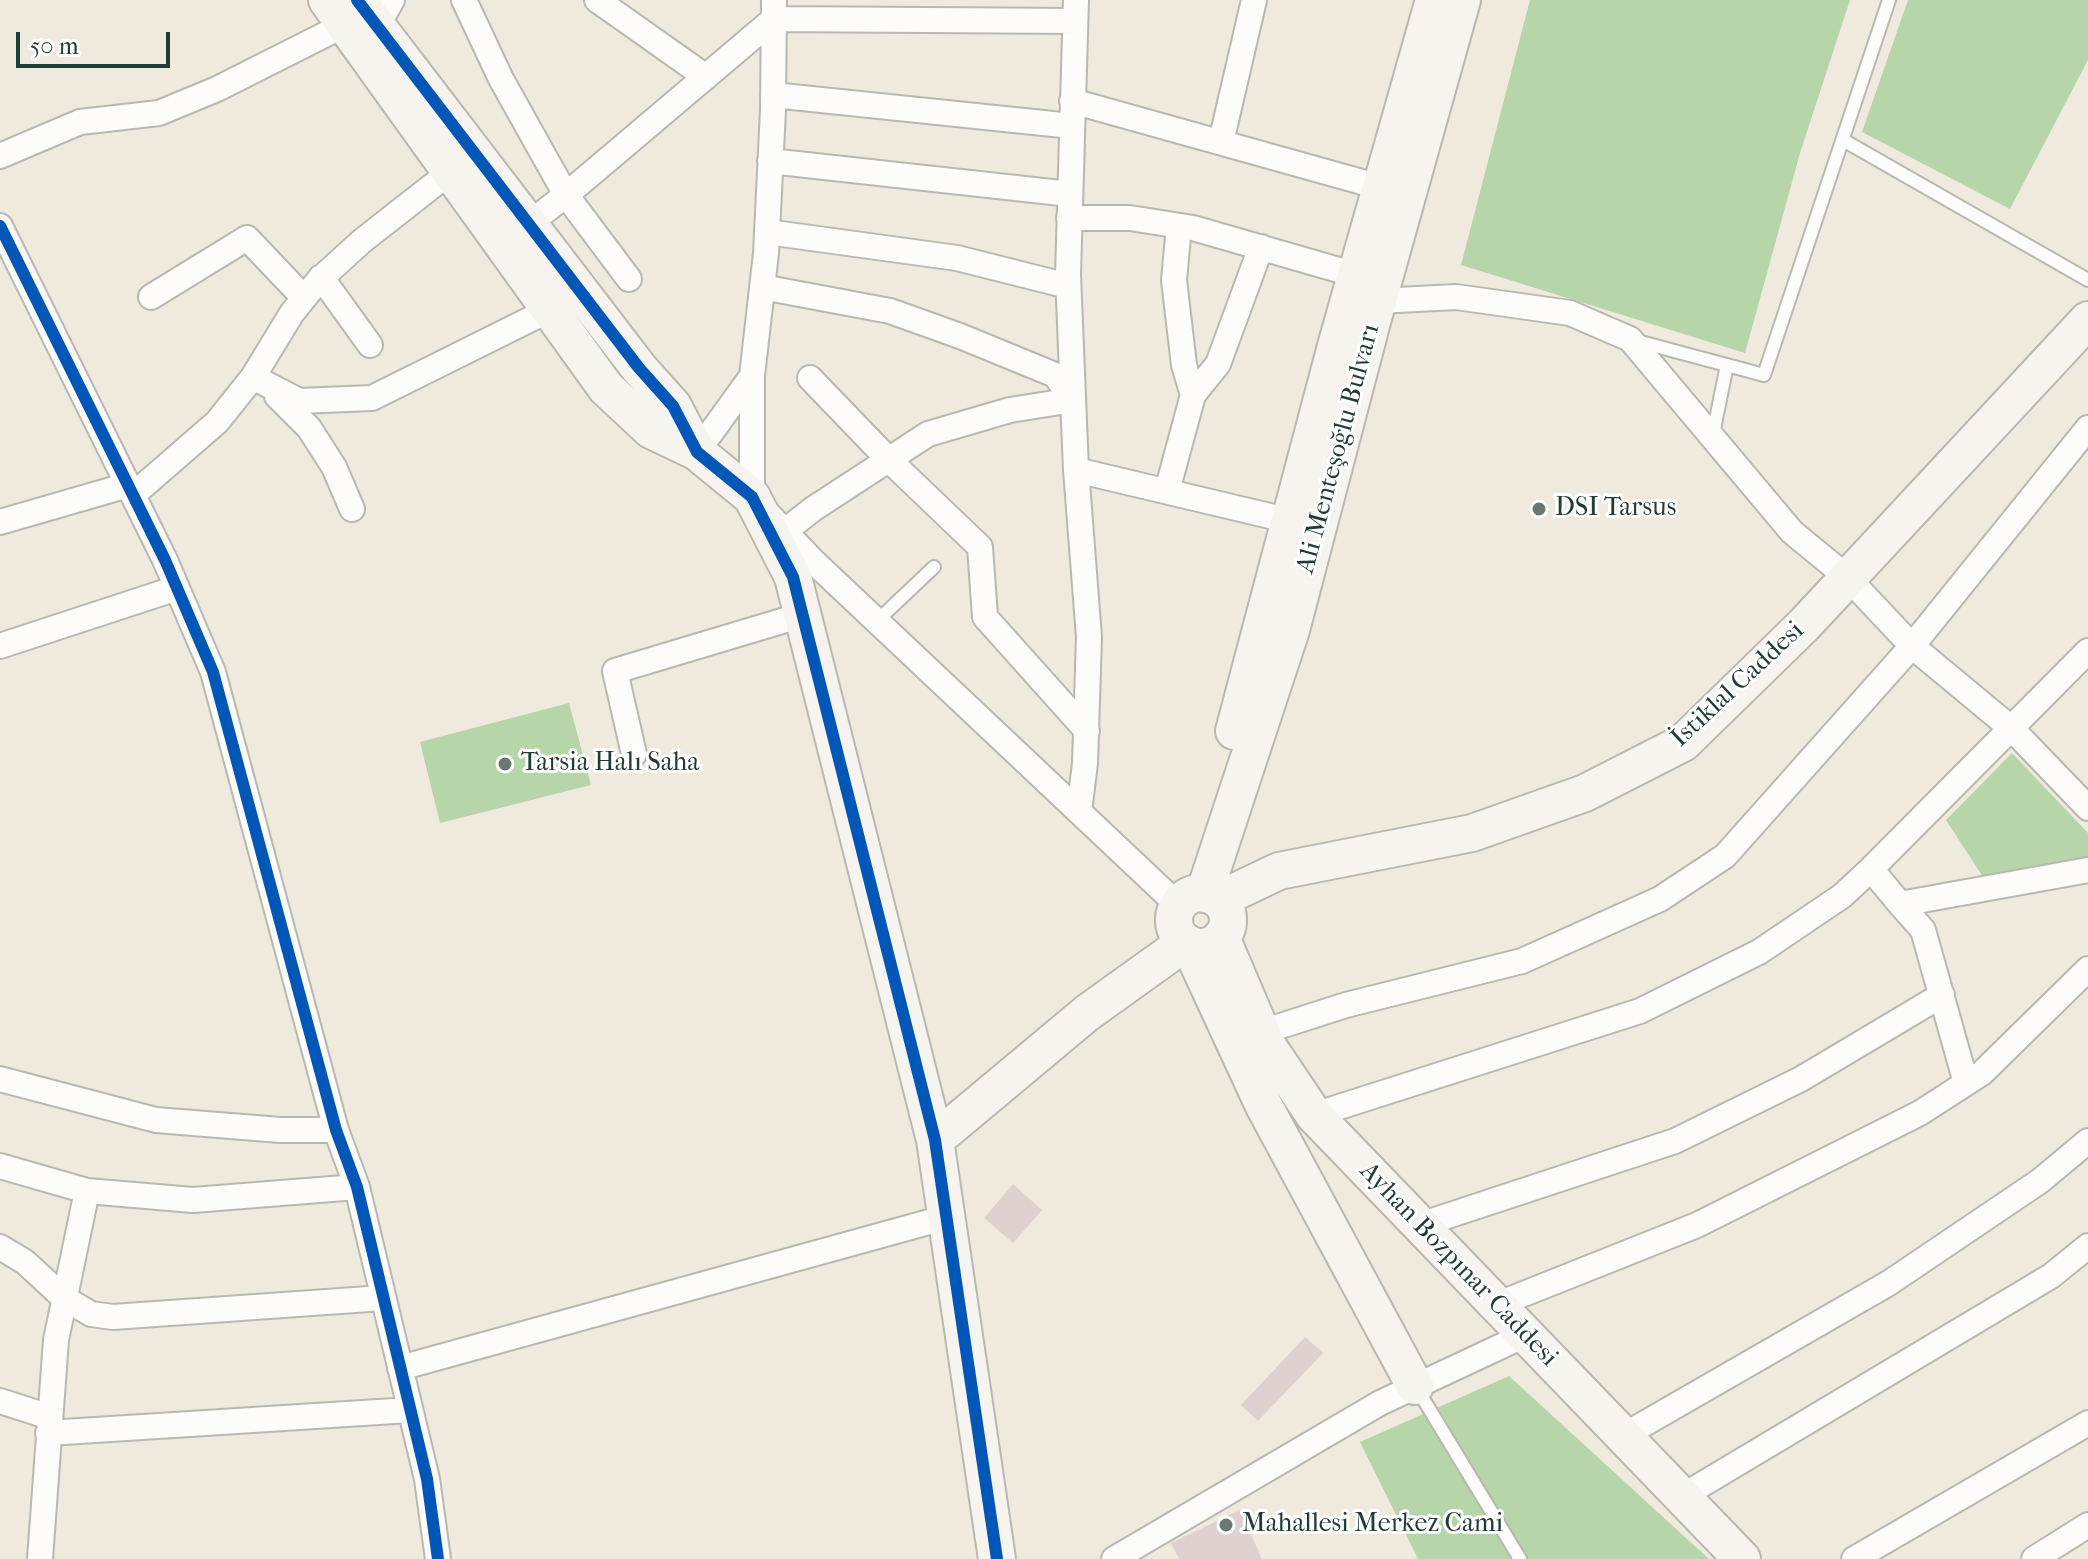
<!DOCTYPE html>
<html>
<head>
<meta charset="utf-8">
<style>
  body { margin:0 }
  #map { position:relative; width:2088px; height:1559px; overflow:hidden; background:#efe9de; font-family:"IM FELL French Canon",serif }
  canvas { display:block }
  .scale { position:absolute; left:16px; top:32px; width:154px; height:36px; box-sizing:border-box; border:4px solid #1f3d34; border-top:0; padding-left:10px; font-size:24px; line-height:28px; white-space:nowrap; color:#1f3d34; -webkit-text-stroke:6px #fff; paint-order:stroke }
</style>
</head>
<body>
<div id="map">
<canvas width="2088" height="1559"></canvas>
<div class="scale">50 m</div>
</div>
<script>
const context = document.querySelector('canvas').getContext('2d');
context.lineJoin = 'round';
function fill(path, color) { context.fillStyle = color; context.fill(path, 'evenodd'); }
const toPath = rows => new Path2D(rows.map(r => 'M' + r).join(''));
function strokePath(path, color, width, dash) { context.strokeStyle = color; context.lineWidth = width; context.lineCap = dash ? 'butt' : 'round'; context.setLineDash(dash || []); context.stroke(path); }
function label(font, color, halo, rows, align = 'center') {
  context.font = font + ' "IM FELL French Canon",serif'; context.lineWidth = 6; context.setLineDash([]); context.textBaseline = 'middle'; context.strokeStyle = halo; context.fillStyle = color; for (const [text, x, y, turn = 0] of rows) {
    context.save(); context.translate(x, y); context.rotate((+turn || 0) * Math.PI / 180); context.textAlign = isNaN(turn) ? turn : align; if (halo) context.strokeText(text, 0, 0); context.fillText(text, 0, 0); context.restore();
  }
}
fill(toPath([
  [1530,0,1850,0,1800,153,1745,353,1461,265],
  [1908,0,2088,0,2088,60,2010,209,1862,132],
  [569,703,591,785,440,823,420,742],
  [2012,753,2088,833,2088,862,1983,877,1946,820],
  [1509,1376,1709,1559,1418,1559,1360,1442]
]), '#b6d5a8');
fill(toPath([
  [1013,1184,1042,1210,1013,1243,984,1218],
  [1305,1337,1323,1353,1258,1421,1241,1405],
  [1240,1510,1262,1559,1179,1559,1171,1543]
]), '#ded1d0');
const lane = toPath([
  [1843,140,2088,280],
  [1637,341,1764,375,1889,0],
  [1713,434,1727,365],
  [878,620,934,567],
  [1416,1387,1520,1559]
]);
const street = toPath([
  [464,0,501,79,566,195,629,279],
  [597,0,706,77],
  [774,0,773,110,766,253,752,376,752,497,813,561,1178,905],
  [1076,0,1068,275,1076,470,1089,637,1085,763,1079,812],
  [377,27,392,0],
  [773,95,1072,126],
  [1072,101,1380,187],
  [1221,142,1254,0],
  [0,156,80,122,159,113,217,89,344,25],
  [770,161,1070,194],
  [1069,218,1130,218,1193,228,1356,275,1378,301,1456,297,1570,313,1630,339,1792,532,1848,578,1912,646,2012,729,2088,808],
  [527,225,566,195,774,19,1075,21],
  [0,226,165,560,213,672,336,1130,357,1187,427,1479,438,1559],
  [1179,226,1174,280,1184,365,1193,395],
  [767,232,957,258,1068,286],
  [321,277,370,345],
  [762,287,890,311,960,336,1055,375,1073,400,1010,410,928,434,813,509,785,531],
  [151,297,247,238,304,298],
  [253,377,299,401,372,398,549,310],
  [810,378,888,459,980,547,985,617,1087,731],
  [277,396,309,428,334,467,352,509],
  [697,452,752,376],
  [1076,470,1291,521],
  [1167,491,1193,395,1218,364,1261,247],
  [133,495,217,422,253,377,292,313,318,281,362,241,450,172],
  [0,522,128,485],
  [0,646,177,588],
  [634,754,615,671,802,615],
  [1871,869,1900,904,2088,870],
  [1900,904,1923,930,1966,1083],
  [1262,1032,1346,1005,1522,961,1660,899,1725,856,1912,646,2088,428],
  [0,1079,156,1120,280,1130,336,1130],
  [1314,1115,1640,1011,1759,952,1842,896,1871,869,2088,651],
  [0,1166,87,1191,193,1200,357,1187],
  [1420,1225,1675,1141,1801,1079,1942,995],
  [0,1247,25,1262,64,1298,91,1314,113,1317,383,1298],
  [1496,1305,1697,1225,1920,1113,1982,1073,2088,969],
  [400,1368,947,1217],
  [0,1401,50,1417],
  [48,1433,410,1410],
  [1623,1436,1889,1283,2040,1181,2088,1141],
  [1681,1497,2051,1276,2088,1246],
  [40,1559,56,1340,87,1191],
  [1114,1559,1380,1403,1525,1335],
  [1854,1559,2088,1423],
  [2034,1559,2088,1525]
]);
const secondary = toPath([
  [327,0,606,388,651,430,697,452],
  [357,0,639,368,673,406,697,452,752,497,793,577,935,1140,997,1559],
  [1234,731,1336,346,1434,0],
  '1174 920a27 27 0 1 1 54 0a27 27 0 1 1-54 0Z',
  [1204,894,1291,630,1373,318,1462,0],
  [1218,900,1279,871,1472,833,1585,793,1683,743,1804,625,2088,320],
  [1221,937,1267,1045,1314,1115,1742,1559],
  [1189,944,1264,1106,1415,1386],
  [935,1140,1087,1013,1186,942]
]);
strokePath(lane, '#b9b8b0', 16);
strokePath(street, '#b9b8b0', 28);
strokePath(secondary, '#b9b8b0', 40);
strokePath(lane, '#fdfcfa', 12);
strokePath(street, '#fdfcfa', 24);
strokePath(secondary, '#f7f3ef', 36);
strokePath(toPath([
  [357,0,639,368,673,406,697,452,752,497,793,577,935,1140,997,1559],
  [0,226,165,560,213,672,336,1130,357,1187,427,1479,438,1559]
]), '#0057b8', 12);
for (const [x, y, r, color] of [
  [1539,509,8,"#687970"],
  [505,764,8,"#687970"],
  [1226,1525,8,"#687970"]
]) { const dot = new Path2D(); dot.arc(x, y, r, 0, 2 * Math.PI); context.fillStyle = color; context.fill(dot); strokePath(dot, '#fff', 3); }
label('26px', '#1f3d34', '#fff', [
  ["Ali Menteşoğlu Bulvarı",1339,449,-75],
  ["İstiklal Caddesi",1738,685,-43],
  ["Ayhan Bozpınar Caddesi",1458,1265,46]
]);
label('26px', '#1f3d34', '#fff', [
  ["DSI Tarsus",1555,509],
  ["Tarsia Halı Saha",521,764],
  ["Mahallesi Merkez Cami",1242,1525]
], 'left');
</script>
</body>
</html>
